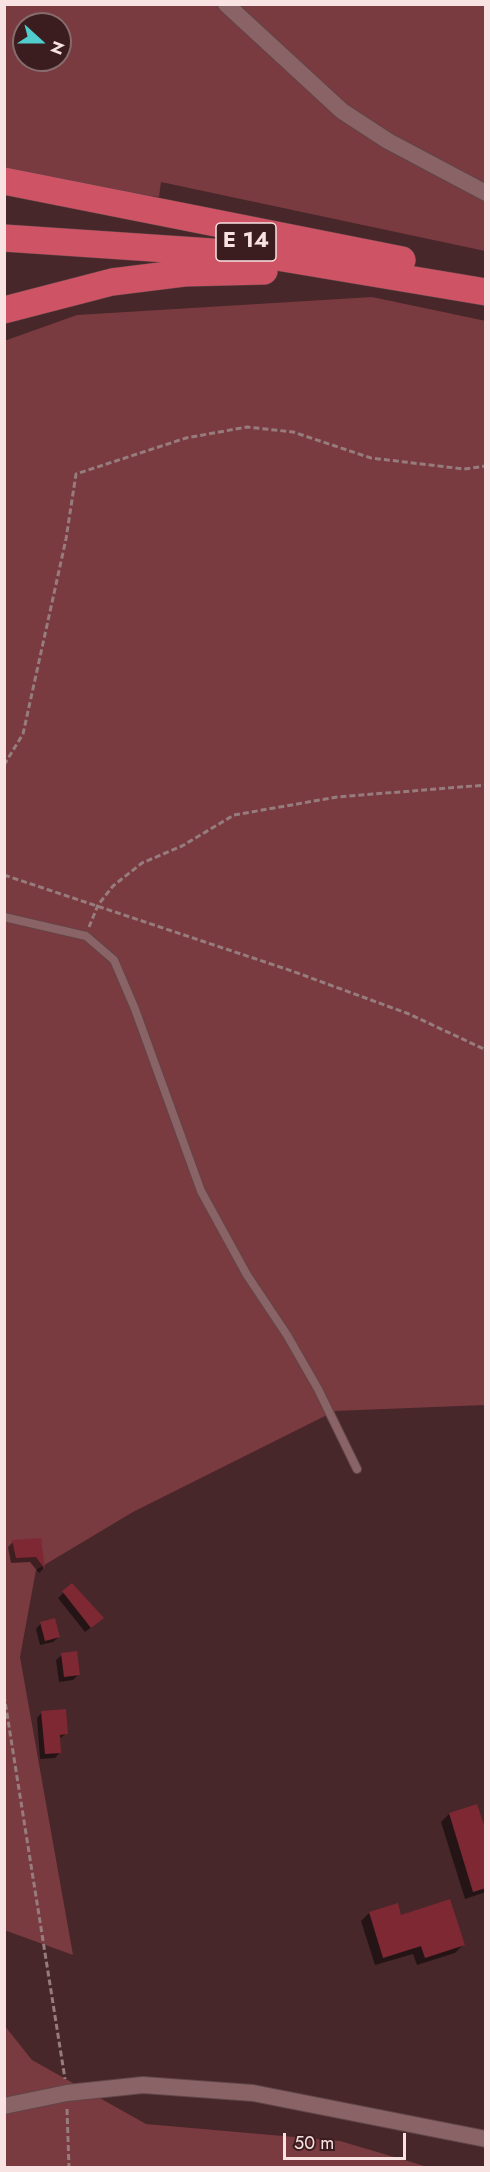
<!DOCTYPE html>
<html>
<head>
<meta charset="utf-8">
<style>
  body { margin:0 }
  #map { position:relative; width:490px; height:2172px; overflow:hidden; background:#472729; font-family:Jost,sans-serif }
  canvas { display:block }
  .frame { position:absolute; inset:0; border:6px solid #f8e2e2; pointer-events:none }
  .north { position:absolute; left:12px; top:12px; width:60px; height:60px; box-sizing:border-box; background:#3c1d1f; border:2px solid #876c6d; border-radius:50%; rotate:111deg; font-size:16px; font-weight:700; line-height:24px; text-align:center; color:#f8e2e2 }
  .north::after { content:''; display:block; margin:auto; width:21px; height:27px; background:#52cdcd; clip-path:polygon(50% 0,100% 100%,50% 72%,0 100%) }
  .scale { position:absolute; left:283px; top:2133px; width:123px; height:27px; box-sizing:border-box; border:3px solid #f8e2e2; border-top:0; padding-left:8px; font-size:18px; line-height:21px; white-space:nowrap; color:#f8e2e2; -webkit-text-stroke:4px #3c1d1f; paint-order:stroke }
</style>
</head>
<body>
<div id="map">
<canvas width="490" height="2172"></canvas>
<div class="frame"></div>
<div class="north">N</div>
<div class="scale">50 m</div>
</div>
<script>
const context = document.querySelector('canvas').getContext('2d');
context.lineJoin = 'round';
function fill(path, color) { context.fillStyle = color; context.fill(path, 'evenodd'); }
const toPath = rows => new Path2D(rows.map(r => 'M' + r).join(''));
function strokePath(path, color, width, dash) { context.strokeStyle = color; context.lineWidth = width; context.lineCap = dash ? 'butt' : 'round'; context.setLineDash(dash || []); context.stroke(path); }
function label(font, color, halo, rows, align = 'center') {
  context.font = font + ' Jost,sans-serif'; context.lineWidth = 4.5; context.setLineDash([]); context.textBaseline = 'middle'; context.strokeStyle = halo; context.fillStyle = color; for (const [text, x, y, turn = 0] of rows) {
    context.save(); context.translate(x, y); context.rotate((+turn || 0) * Math.PI / 180); context.textAlign = isNaN(turn) ? turn : align; if (halo) context.strokeText(text, 0, 0); context.fillText(text, 0, 0); context.restore();
  }
}
fill(toPath([
  [4,5,485,5,485,251,161,182,159,197,75,187,5,174],
  [24,24,60,24,60,60,24,60],
  [372,297,486,321,485,1405,335,1411,133,1512,36,1570,20,1657,73,1955,4,1930,4,341,77,315],
  [4,2025,32,2060,146,2124,340,2141,428,2167,5,2167]
]), '#793a40');
fill(toPath([
  [40,1540,43,1569,39,1573,30,1562,11,1563,8,1547,13,1542],
  [72,1585,97,1623,85,1632,58,1598],
  [41,1623,59,1637,53,1642,40,1645,36,1629],
  [62,1655,78,1675,73,1680,59,1682,56,1660],
  [42,1712,67,1733,59,1739,60,1752,55,1758,40,1759,37,1718],
  [449,1814,486,1836,486,1892,465,1899,441,1822],
  [369,1913,400,1917,463,1945,455,1953,417,1965,413,1954,375,1965,361,1921]
]), '#0007');
fill(toPath([
  [41,1538,45,1569,36,1557,16,1558,12,1540],
  [72,1583,104,1618,91,1628,62,1591],
  [55,1618,60,1637,45,1641,40,1622],
  [77,1651,80,1675,64,1677,61,1653],
  [66,1709,68,1734,60,1735,61,1753,45,1754,41,1711],
  [477,1804,486,1831,486,1888,473,1892,449,1813],
  [450,1899,465,1945,425,1958,421,1946,383,1958,369,1912,398,1903,401,1915]
]), '#7e2834');
const service = toPath([
  [4,917,86,936,114,960,135,1009,201,1191,247,1275,287,1335,318,1389,357,1469]
]);
const minor = toPath([
  [226,4,342,111,388,141,486,193],
  [4,2106,67,2093,143,2085,253,2093,486,2139]
]);
const trunk = toPath([
  [4,181,402,260],
  [4,238,271,256,486,292],
  [4,310,112,282,184,273,264,271]
]);
strokePath(service, '#614548', 10);
strokePath(minor, '#614548', 18);
strokePath(trunk, '#614548', 28);
strokePath(toPath([
  [4,765,23,734,66,539,76,474,186,438,247,427,293,432,371,458,464,469,486,466],
  [4,875,292,971,409,1014,486,1050],
  [89,927,98,905,113,886,142,863,182,846,234,815,337,797,486,785],
  [4,1695,65,2079],
  [67,2109,69,2168]
]), '#977c7d', 3, [6, 3]);
strokePath(service, '#896365', 8);
strokePath(minor, '#896365', 16);
strokePath(trunk, '#ce5465', 27);
for (const [x, y, w] of [
  [246,242,60]
]) { const box = new Path2D(); box.roundRect(x - w / 2, y - 19, w, 38, 4.5); context.fillStyle = '#3c1d1f'; context.fill(box); strokePath(box, '#f8e2e2', 1.5); }
label('bold 22px', '#f8e2e2', null, [
  ["E 14",246,242]
]);
</script>
</body>
</html>
